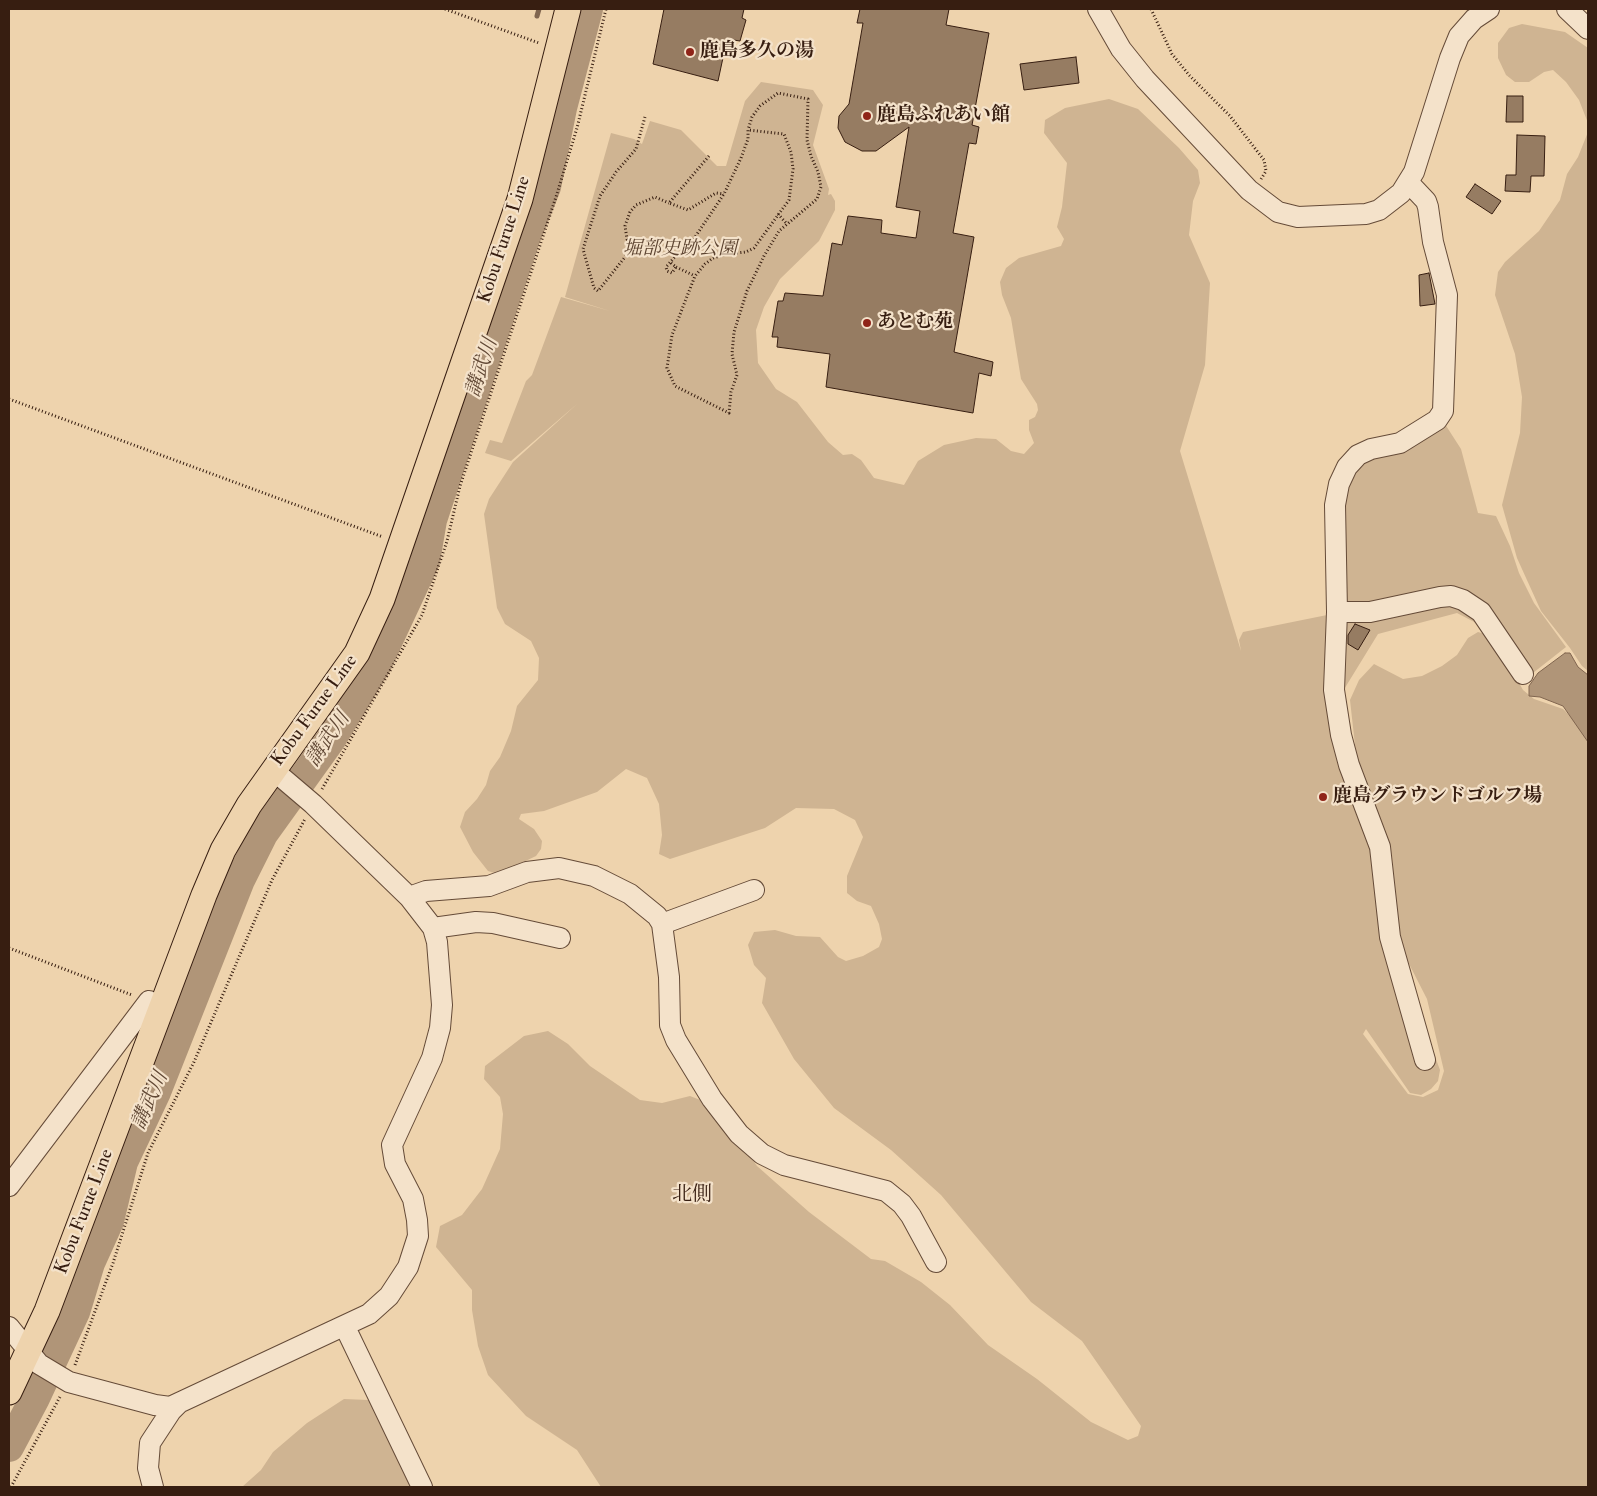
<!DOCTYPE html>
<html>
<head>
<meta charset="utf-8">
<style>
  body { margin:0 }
  #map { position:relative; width:1597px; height:1496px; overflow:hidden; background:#eed3ad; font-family:"IM FELL Double Pica",serif }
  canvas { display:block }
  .frame { position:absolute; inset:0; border:10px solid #371e11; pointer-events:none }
</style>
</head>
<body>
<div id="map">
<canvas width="1597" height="1496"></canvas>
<div class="frame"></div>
</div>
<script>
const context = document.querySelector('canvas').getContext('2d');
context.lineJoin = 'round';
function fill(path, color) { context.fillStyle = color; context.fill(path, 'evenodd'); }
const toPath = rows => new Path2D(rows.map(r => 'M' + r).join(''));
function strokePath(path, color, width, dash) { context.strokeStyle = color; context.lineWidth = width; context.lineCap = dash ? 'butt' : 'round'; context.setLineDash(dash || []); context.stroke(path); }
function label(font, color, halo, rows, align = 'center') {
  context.font = font + ' "IM FELL Double Pica","Noto Serif JP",serif'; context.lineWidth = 4.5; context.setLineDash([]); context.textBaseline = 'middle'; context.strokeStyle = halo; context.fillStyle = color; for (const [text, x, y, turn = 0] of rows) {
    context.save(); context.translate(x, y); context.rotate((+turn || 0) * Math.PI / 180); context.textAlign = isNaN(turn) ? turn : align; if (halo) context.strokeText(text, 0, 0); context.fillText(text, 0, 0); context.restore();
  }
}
fill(toPath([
  [1522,24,1565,32,1588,48,1588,671,1582,666,1570,648,1541,611,1517,558,1502,505,1520,433,1522,397,1515,354,1495,295,1498,272,1505,262,1539,231,1560,200,1567,174,1578,157,1588,132,1588,123,1579,100,1566,82,1553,70,1544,72,1529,82,1515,82,1506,75,1498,58,1498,43,1509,28],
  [761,82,813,90,823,105,813,145,829,189,828,195,831,194,835,201,835,210,819,241,780,279,764,307,756,330,758,363,776,389,797,402,828,442,843,455,852,454,861,460,874,478,904,485,918,461,944,445,976,438,996,439,1011,451,1024,454,1034,443,1029,430,1029,420,1035,417,1038,410,1037,404,1021,379,1011,318,1002,295,1000,282,1006,268,1019,258,1061,246,1064,239,1057,227,1062,207,1067,163,1044,133,1045,120,1065,108,1109,99,1138,109,1179,148,1198,170,1200,183,1193,201,1189,235,1210,283,1205,365,1180,451,1241,651,1239,640,1243,632,1332,614,1337,504,1350,469,1443,421,1461,449,1478,513,1496,516,1510,546,1519,573,1534,603,1566,647,1524,680,1478,624,1457,613,1378,634,1343,691,1351,754,1403,970,1440,1070,1438,1081,1431,1089,1421,1095,1410,1093,1366,1029,1363,1034,1408,1094,1423,1097,1438,1090,1444,1071,1427,999,1406,958,1395,911,1392,856,1356,754,1350,700,1359,680,1374,664,1403,679,1422,676,1442,666,1457,655,1468,638,1478,632,1485,634,1506,660,1523,690,1534,699,1563,709,1588,733,1588,1487,601,1487,577,1450,526,1416,488,1375,478,1346,472,1310,472,1290,436,1247,440,1226,462,1215,482,1189,500,1149,503,1114,500,1097,484,1079,485,1066,524,1036,548,1031,568,1044,590,1066,640,1100,662,1103,690,1096,713,1105,757,1166,809,1212,871,1259,885,1261,921,1282,950,1305,988,1345,1037,1379,1091,1422,1128,1440,1138,1436,1141,1426,1082,1341,1031,1302,941,1195,891,1150,834,1108,794,1059,762,1003,766,978,754,965,748,945,754,932,775,930,796,936,820,937,838,957,846,961,863,956,879,947,882,939,879,924,871,906,857,901,847,893,847,876,863,837,855,820,834,809,796,808,765,828,670,859,659,854,662,835,659,804,647,778,626,769,597,792,544,811,521,814,519,819,534,829,542,841,541,849,536,856,498,874,488,871,473,852,460,827,465,812,477,799,486,785,490,771,500,757,511,731,517,706,538,680,539,658,531,641,505,624,497,608,484,514,489,499,513,462,577,404,511,461,485,453,490,440,502,443,526,381,532,375,561,297,610,311,565,297,611,133,634,139,642,144,650,121,681,130,717,166,726,166,745,101],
  [344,1399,368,1400,383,1418,413,1487,242,1487,261,1470,273,1452,307,1423]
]), '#cfb492');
const water = toPath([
  [1565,653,1570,653,1578,667,1588,675,1588,742,1563,706,1540,697,1529,696,1529,686,1538,673,1565,653]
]);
fill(water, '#b09578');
strokePath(water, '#80654f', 1);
strokePath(toPath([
  [537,16,539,9]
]), '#80654f', 5);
strokePath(toPath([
  [9,1447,35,1398,75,1312,90,1263,109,1221,123,1162,156,1092,240,880,263,834,332,738,377,664,425,561,432,520,525,239,546,187,562,108,588,9]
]), '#b09578', 30);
const building = toPath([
  [664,9,744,9,742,18,746,20,740,41,727,39,718,81,653,64,664,9],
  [860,9,949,9,946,25,989,33,972,125,979,127,976,144,969,143,953,233,974,237,954,352,993,362,991,376,979,373,973,413,826,387,830,354,777,347,778,337,772,337,778,301,783,301,785,293,823,296,832,243,842,245,848,216,882,220,881,233,916,238,920,211,896,207,909,127,876,151,862,151,845,142,838,128,839,116,849,104,863,23,857,23,860,9],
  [1076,57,1079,83,1024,90,1020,64,1076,57],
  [1507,96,1523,96,1523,122,1506,122,1507,96],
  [1517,135,1545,136,1544,176,1531,176,1530,192,1505,191,1506,175,1516,175,1517,135],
  [1475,184,1501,201,1492,214,1466,197,1475,184],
  [1429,273,1435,304,1420,306,1419,275,1429,273],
  [1355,624,1370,630,1358,650,1348,644,1348,635,1355,624]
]);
fill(building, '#967c62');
strokePath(building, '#371e11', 1);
const minor = toPath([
  [1098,9,1121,49,1145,79,1249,190,1278,212,1298,217,1366,214,1379,210,1401,193,1414,172,1450,58,1459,36,1474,19,1489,9],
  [1567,9,1588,29],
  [1409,183,1426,201,1428,207,1433,242,1447,295,1443,411,1437,420,1400,443,1371,449,1358,455,1347,467,1339,484,1335,505,1337,612,1334,690,1341,735,1349,765,1380,847,1390,937,1425,1060],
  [1337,612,1370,612,1440,597,1451,596,1463,600,1481,612,1523,674],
  [409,897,426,891,489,886,527,872,559,868,594,876,630,894,657,916,662,924,669,977,670,1025,676,1040,712,1099,739,1134,762,1154,784,1165,886,1191,902,1204,911,1216,936,1262],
  [662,924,754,890],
  [433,928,476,922,493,923,560,938],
  [9,1186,149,1001],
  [9,1327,39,1364,69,1382,155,1405,170,1407,369,1314,389,1296,408,1267,418,1236,417,1220,413,1199,395,1164,392,1145,432,1058,440,1028,442,1005,437,942,433,928,409,897,313,804,273,770],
  [345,1327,422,1487],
  [153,1487,148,1468,150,1443,171,1411,179,1403]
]);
const major = toPath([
  [9,1392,47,1311,204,895,223,850,249,805,357,653,382,599,520,199,568,9]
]);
strokePath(minor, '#654b38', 22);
strokePath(major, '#371e11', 27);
strokePath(toPath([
  [445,9,539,43],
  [1151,9,1172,54,1189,75,1230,116,1264,160,1266,171,1261,179],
  [645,117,636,149,616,172,600,196,583,249,594,288,598,291,633,247,627,239,625,226,630,212,636,205,655,197,669,203],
  [709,156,669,203,688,210,716,193,724,194],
  [778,214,787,224],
  [671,263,676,267,672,273,667,271,666,267,674,258,685,252,724,194,741,158,748,139,748,130,752,117,760,106,778,93,808,99,807,140,811,156,818,172,821,187,817,199,779,231,764,256,747,291,734,332,732,354,737,375,731,392,729,413,675,386,667,368,672,335,695,276,705,264,713,258,727,254,746,252,754,248,789,200,793,169,791,152,784,134,748,130],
  [676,267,695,276],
  [9,399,383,537],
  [322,789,422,615,447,541,460,486,556,197,577,128,606,9],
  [9,948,132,995],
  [75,1365,113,1263,148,1153,194,1062,272,880,305,819],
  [11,1487,61,1395]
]), '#371e11', 3, [1, 2.5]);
strokePath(minor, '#f4e2ca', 20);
strokePath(major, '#eed3ad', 25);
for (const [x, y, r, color] of [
  [690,52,5,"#8f2418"],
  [867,116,5,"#8f2418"],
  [867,323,5,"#8f2418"],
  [1323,797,5,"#8f2418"]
]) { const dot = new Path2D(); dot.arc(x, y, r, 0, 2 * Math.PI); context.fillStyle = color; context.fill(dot); strokePath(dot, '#f4e2ca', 2); }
label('bold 19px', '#371e11', '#f4e2ca', [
  ["鹿島多久の湯",700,52],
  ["鹿島ふれあい館",877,116],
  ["あとむ苑",877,323],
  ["鹿島グラウンドゴルフ場",1333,797]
], 'left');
label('19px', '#371e11', '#f4e2ca', [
  ["Kobu Furue Line",505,240,-72],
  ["Kobu Furue Line",315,711,-54],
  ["Kobu Furue Line",85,1212,-69]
]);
label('italic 19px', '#5d4431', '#f4e2ca', [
  ["堀部史跡公園",680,250]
]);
label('italic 20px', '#614835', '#f4e2ca', [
  ["講武川",483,368,-72],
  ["講武川",329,740,-56],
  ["講武川",151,1101,-66]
]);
label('20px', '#371e11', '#f4e2ca', [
  ["北側",692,1196]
]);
</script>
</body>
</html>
